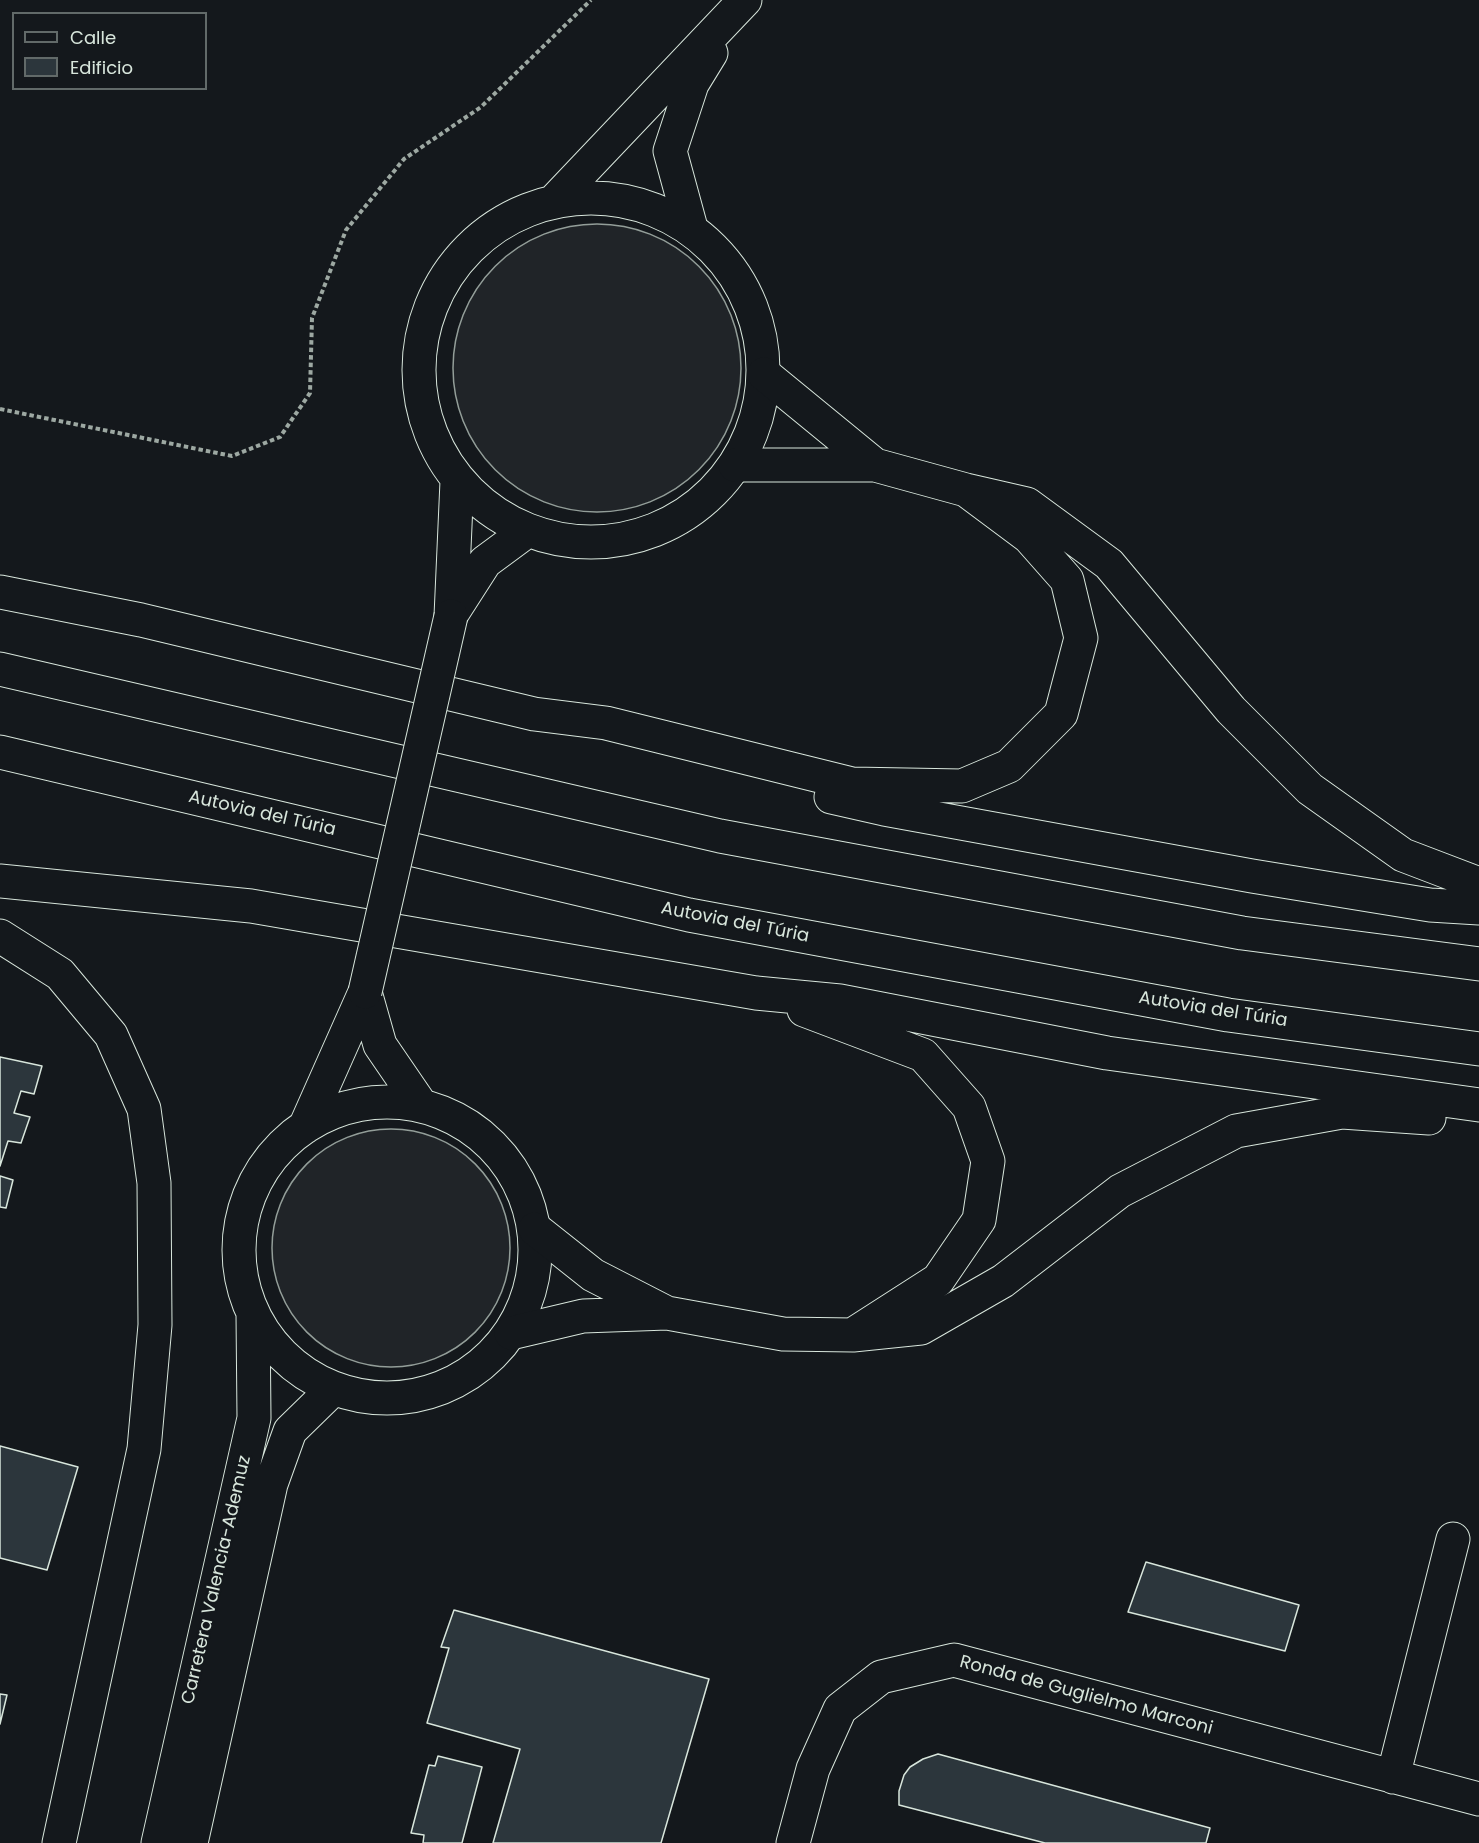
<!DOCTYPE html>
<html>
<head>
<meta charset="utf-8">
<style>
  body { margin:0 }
  #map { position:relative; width:1479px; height:1843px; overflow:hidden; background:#14181c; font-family:Poppins,sans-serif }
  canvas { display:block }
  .legend { position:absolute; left:12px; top:12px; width:195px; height:78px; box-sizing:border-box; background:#14181c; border:2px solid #626a69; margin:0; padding:8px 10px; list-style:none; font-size:18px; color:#d8e6dc }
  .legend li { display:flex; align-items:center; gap:12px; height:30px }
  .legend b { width:30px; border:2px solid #626a69 }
</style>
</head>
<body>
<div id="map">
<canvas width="1479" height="1843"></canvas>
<ul class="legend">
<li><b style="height:8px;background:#14181c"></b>Calle</li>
<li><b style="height:16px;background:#2c363c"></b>Edificio</li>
</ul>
</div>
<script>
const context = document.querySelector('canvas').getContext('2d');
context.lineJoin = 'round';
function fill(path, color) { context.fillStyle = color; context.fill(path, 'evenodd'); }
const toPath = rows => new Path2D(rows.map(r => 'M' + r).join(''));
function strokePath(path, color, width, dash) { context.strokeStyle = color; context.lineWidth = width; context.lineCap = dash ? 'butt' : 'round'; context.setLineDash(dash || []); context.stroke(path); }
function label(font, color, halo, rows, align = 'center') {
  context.font = font + ' Poppins,sans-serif'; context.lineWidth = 4.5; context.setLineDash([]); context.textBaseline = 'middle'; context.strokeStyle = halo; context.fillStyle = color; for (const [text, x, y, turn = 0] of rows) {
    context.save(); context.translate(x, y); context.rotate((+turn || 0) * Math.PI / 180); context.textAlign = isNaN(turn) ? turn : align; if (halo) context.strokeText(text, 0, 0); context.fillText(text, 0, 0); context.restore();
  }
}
const green = toPath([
  '453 368a144 144 0 1 1 288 0a144 144 0 1 1-288 0Z',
  '272 1248a119 119 0 1 1 238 0a119 119 0 1 1-238 0Z'
]);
fill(green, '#202428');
strokePath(green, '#939e99', 1.5);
const building = toPath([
  [0,1057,42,1066,34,1094,21,1091,14,1113,30,1117,21,1143,8,1141,0,1166,0,1057],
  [0,1176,13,1180,6,1208,0,1207,0,1176],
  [0,1446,78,1467,47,1570,0,1558,0,1446],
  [1146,1562,1299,1605,1285,1651,1128,1612,1146,1562],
  [454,1610,709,1679,661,1843,493,1843,520,1749,427,1723,449,1648,441,1647,454,1610],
  [0,1694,7,1695,0,1724,0,1694],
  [938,1754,1210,1828,1206,1843,1045,1843,899,1805,899,1791,904,1775,910,1767,923,1759,938,1754],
  [438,1756,482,1767,462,1843,423,1843,424,1835,411,1833,429,1765,435,1766,438,1756]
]);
fill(building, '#2c363c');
strokePath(building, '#d8e6dc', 1.5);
const minor = toPath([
  '419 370a172 172 0 1 1 344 0a172 172 0 1 1-344 0Z',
  [555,200,745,0],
  [691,228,670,151,692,84,711,53],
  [451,615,485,562,527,531],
  [451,616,457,481],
  [0,936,60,974,111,1035,144,1109,154,1183,155,1325,144,1449,59,1843],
  [365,992,380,1045,421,1105],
  '239 1250a148 148 0 1 1 296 0a148 148 0 1 1-296 0Z',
  [305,1127,365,992],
  [1393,1777,1453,1539],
  [158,1843,254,1418,253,1315],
  [191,1843,271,1484,290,1431,333,1389],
  [793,1843,813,1769,840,1709,881,1677,954,1660,1479,1799]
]);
const highway = toPath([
  [764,374,875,465],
  [735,465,875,465,966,490,1027,504,1109,564,1231,710,1310,789,1403,855,1479,884],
  [0,592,141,620,534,714,606,723,852,784,962,786,1009,766,1061,714,1081,638,1067,580,1029,537,966,490],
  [0,669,720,836,1242,933,1479,964],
  [0,752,689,915,1228,1015,1479,1049],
  [831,797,884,809,1252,876,1430,905,1479,908],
  [0,881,251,906,756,993,840,1001,1107,1053,1479,1105],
  [804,1010,923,1055,969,1107,988,1161,979,1220,938,1280,857,1332],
  [535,1229,593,1275,665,1312],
  [511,1333,583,1316,667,1313,783,1334,853,1335,921,1328,1003,1281,1120,1191,1236,1131,1342,1112,1429,1118]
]);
strokePath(minor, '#d8e6dc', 35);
strokePath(highway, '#d8e6dc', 35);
strokePath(toPath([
  [0,409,232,456,280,437,310,393,312,318,346,230,404,159,481,107,591,0]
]), '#9da8a2', 4, [4.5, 3]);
strokePath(minor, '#14181c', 33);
strokePath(highway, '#14181c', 33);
const minorBridge = toPath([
  [365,992,451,616]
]);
strokePath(minorBridge, '#d8e6dc', 35, []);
strokePath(minorBridge, '#14181c', 33);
label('18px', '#d8e6dc', '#14181c', [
  ["Autovia del Túria",262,814,13],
  ["Autovia del Túria",735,923,11],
  ["Autovia del Túria",1213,1010,9],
  ["Carretera Valencia-Ademuz",217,1580,-77],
  ["Ronda de Guglielmo Marconi",1086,1696,15]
]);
</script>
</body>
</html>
